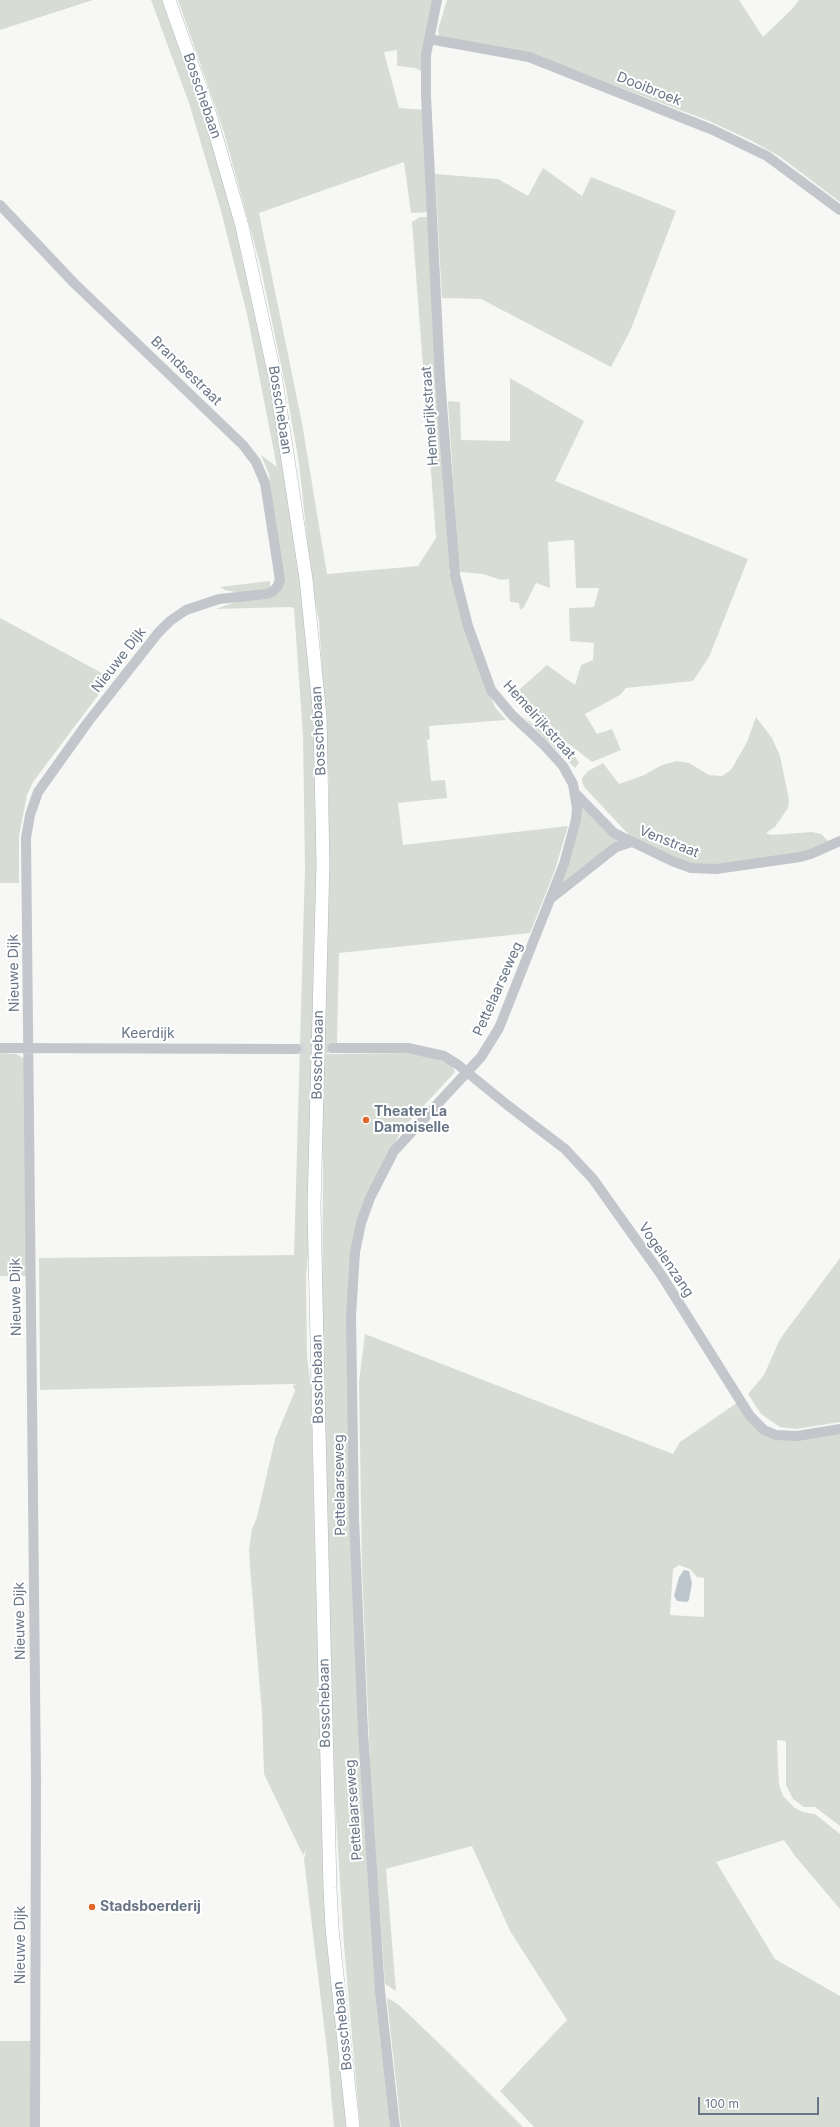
<!DOCTYPE html>
<html>
<head>
<meta charset="utf-8">
<style>
  body { margin:0 }
  #map { position:relative; width:840px; height:2127px; overflow:hidden; background:#f7f8f5; font-family:Inter,sans-serif }
  canvas { display:block }
  .scale { position:absolute; left:698px; top:2097px; width:121px; height:18px; box-sizing:border-box; border:2px solid #677586; border-top:0; padding-left:5px; font-size:12px; line-height:14px; white-space:nowrap; color:#677586; -webkit-text-stroke:3px #fff; paint-order:stroke }
</style>
</head>
<body>
<div id="map">
<canvas width="840" height="2127"></canvas>
<div class="scale">100 m</div>
</div>
<script>
const context = document.querySelector('canvas').getContext('2d');
context.lineJoin = 'round';
function fill(path, color) { context.fillStyle = color; context.fill(path, 'evenodd'); }
const toPath = rows => new Path2D(rows.map(r => 'M' + r).join(''));
function strokePath(path, color, width, dash) { context.strokeStyle = color; context.lineWidth = width; context.lineCap = dash ? 'butt' : 'round'; context.setLineDash(dash || []); context.stroke(path); }
function label(font, color, halo, rows, align = 'center') {
  context.font = font + ' Inter,sans-serif'; context.lineWidth = 4; context.setLineDash([]); context.textBaseline = 'middle'; context.strokeStyle = halo; context.fillStyle = color; for (const [text, x, y, turn = 0] of rows) {
    context.save(); context.translate(x, y); context.rotate((+turn || 0) * Math.PI / 180); context.textAlign = isNaN(turn) ? turn : align; if (halo) context.strokeText(text, 0, 0); context.fillText(text, 0, 0); context.restore();
  }
}
fill(toPath([
  [0,0,93,0,0,30],
  [151,0,166,0,199,92,263,329,311,639,318,786,311,1222,306,1277,307,1356,311,1387,319,1713,327,1863,349,2127,334,2127,328,2059,304,1859,306,1850,303,1855,264,1774,262,1714,250,1567,249,1549,252,1529,257,1517,275,1439,295,1391,293,1385,298,1385,292,1384,40,1390,39,1258,294,1255,305,868,303,736,294,608,290,607,216,609,237,601,270,596,282,577,269,474,261,455,277,467,247,314,220,207,189,103],
  [178,0,436,0,424,72,415,68,397,66,397,50,384,52,399,108,425,110,430,212,411,213,404,162,259,213,302,423,327,574,418,566,436,538,412,222,420,217,431,217,451,567,449,571,482,676,495,707,506,720,429,726,430,739,427,740,431,781,445,780,447,798,398,803,403,845,568,826,555,870,530,933,339,953,337,1044,326,1044,326,1054,409,1053,426,1055,452,1065,455,1072,403,1128,377,1175,354,1252,355,1629,364,1823,375,1973,391,2127,360,2127,344,1945,334,1785,322,1320,323,1174,321,1070,329,882,329,785,319,621,312,586,299,463,286,389,260,264,223,129],
  [447,0,739,0,763,37,791,10,799,0,840,0,840,202,779,156,752,141,709,121,548,60,439,37,438,30],
  [543,168,582,196,591,177,676,211,631,329,611,367,481,299,442,298,435,174,498,179,528,196],
  [510,378,584,421,555,481,748,559,709,657,693,681,626,688,620,695,585,714,597,734,612,729,621,750,592,762,523,708,512,696,547,665,575,685,581,665,593,660,594,643,570,641,569,608,594,607,599,588,576,588,574,540,548,542,550,588,536,583,524,607,520,610,519,603,510,602,509,579,501,580,483,574,459,572,448,401,460,402,461,440,510,441],
  [270,581,270,589,245,594,225,590,220,587],
  [0,618,111,678,33,782,27,795,19,836,19,883,0,883],
  [521,715,575,756,579,763,575,768],
  [756,717,772,738,780,756,789,800,788,808,775,827,766,833,771,835,812,832,821,834,831,844,812,852,731,865,684,864,631,837,585,788,582,782,582,778,588,771,603,763,619,784,644,775,662,765,677,761,689,763,709,775,722,776,731,770,747,742],
  [580,806,623,841,560,887],
  [0,1053,17,1054,24,1059,27,1276,0,1276],
  [840,1258,840,1422,796,1429,780,1427,761,1414,748,1394,764,1375,780,1339],
  [365,1334,673,1454,680,1442,741,1400,776,1436,840,1431,840,1826,815,1807,804,1807,793,1799,786,1785,786,1741,777,1740,779,1784,783,1796,795,1808,803,1812,815,1814,840,1834,840,1909,795,1856,784,1840,716,1862,775,1959,840,1996,840,2127,534,2127,500,2091,567,2020,510,1931,472,1846,386,1869,396,1991,385,1984,371,1786,362,1569,359,1382],
  [679,1565,690,1569,697,1577,704,1578,704,1617,670,1615,673,1569],
  [388,1998,399,2005,445,2049,523,2127,401,2127,387,2000],
  [0,2041,36,2041,36,2127,0,2127]
]), '#d7ddd4');
fill(toPath([
  [684,1570,689,1571,692,1583,689,1600,687,1602,677,1601,674,1596,679,1577]
]), '#bdc6cc');
strokePath(toPath([
  [296,1049,333,1048]
]), '#d3d7d9', 10, [10, 5]);
const major = toPath([
  [169,0,210,115,242,226,276,381,306,579,320,717,323,863,314,1207,319,1431,330,1888,332,1928,353,2127]
]);
strokePath(major, '#b4b8bd', 14);
strokePath(toPath([
  [429,39,529,57,713,130,767,156,840,210],
  [0,205,74,283,243,445,256,462,265,483,280,580,277,587,272,592,266,594,219,599,186,610,170,621,158,633,88,722,38,792,30,815,26,838,36,1779,35,2127],
  [575,793,614,833,672,861,691,868,716,869,800,857,811,854,840,841],
  [550,899,616,847,632,842],
  [0,1048,296,1049],
  [333,1048,408,1048,444,1056,457,1064,506,1104,565,1149,593,1179,662,1276,750,1416,764,1430,776,1435,797,1436,840,1429],
  [395,2127,380,1991,363,1731,354,1518,351,1316,355,1252,361,1223,370,1198,394,1151,481,1057,499,1028,564,864,576,820,577,808,573,784,563,766,543,744,512,715,491,690,468,626,455,575,440,378,426,96,426,55,437,0]
]), '#c3c6ca', 10);
strokePath(major, '#fff', 13);
for (const [x, y, r, color] of [
  [366,1120,4,"#e2672b"],
  [92,1907,4,"#e2672b"]
]) { const dot = new Path2D(); dot.arc(x, y, r, 0, 2 * Math.PI); context.fillStyle = color; context.fill(dot); strokePath(dot, '#fff', 1.5); }
label('14px', '#677586', '#fff', [
  ["Dooibroek",649,89,22],
  ["Bosschebaan",202,96,71],
  ["Brandsestraat",186,371,44],
  ["Bosschebaan",280,410,81],
  ["Hemelrijkstraat",430,416,-94],
  ["Nieuwe Dijk",119,660,-52],
  ["Hemelrijkstraat",539,720,48],
  ["Bosschebaan",319,731,-93],
  ["Venstraat",669,842,22],
  ["Nieuwe Dijk",14,973,-91],
  ["Pettelaarseweg",498,989,-66],
  ["Keerdijk",148,1034],
  ["Bosschebaan",318,1055,-89],
  ["Vogelenzang",666,1260,56],
  ["Nieuwe Dijk",16,1297,-91],
  ["Bosschebaan",318,1379,-91],
  ["Pettelaarseweg",340,1485,-91],
  ["Nieuwe Dijk",20,1621,-91],
  ["Bosschebaan",325,1703,-91],
  ["Pettelaarseweg",354,1810,-94],
  ["Nieuwe Dijk",21,1945,-90],
  ["Bosschebaan",343,2026,-96]
]);
label('bold 14px', '#677586', '#fff', [
  ["Theater La",374,1112],
  ["Damoiselle",374,1128],
  ["Stadsboerderij",100,1907]
], 'left');
</script>
</body>
</html>
